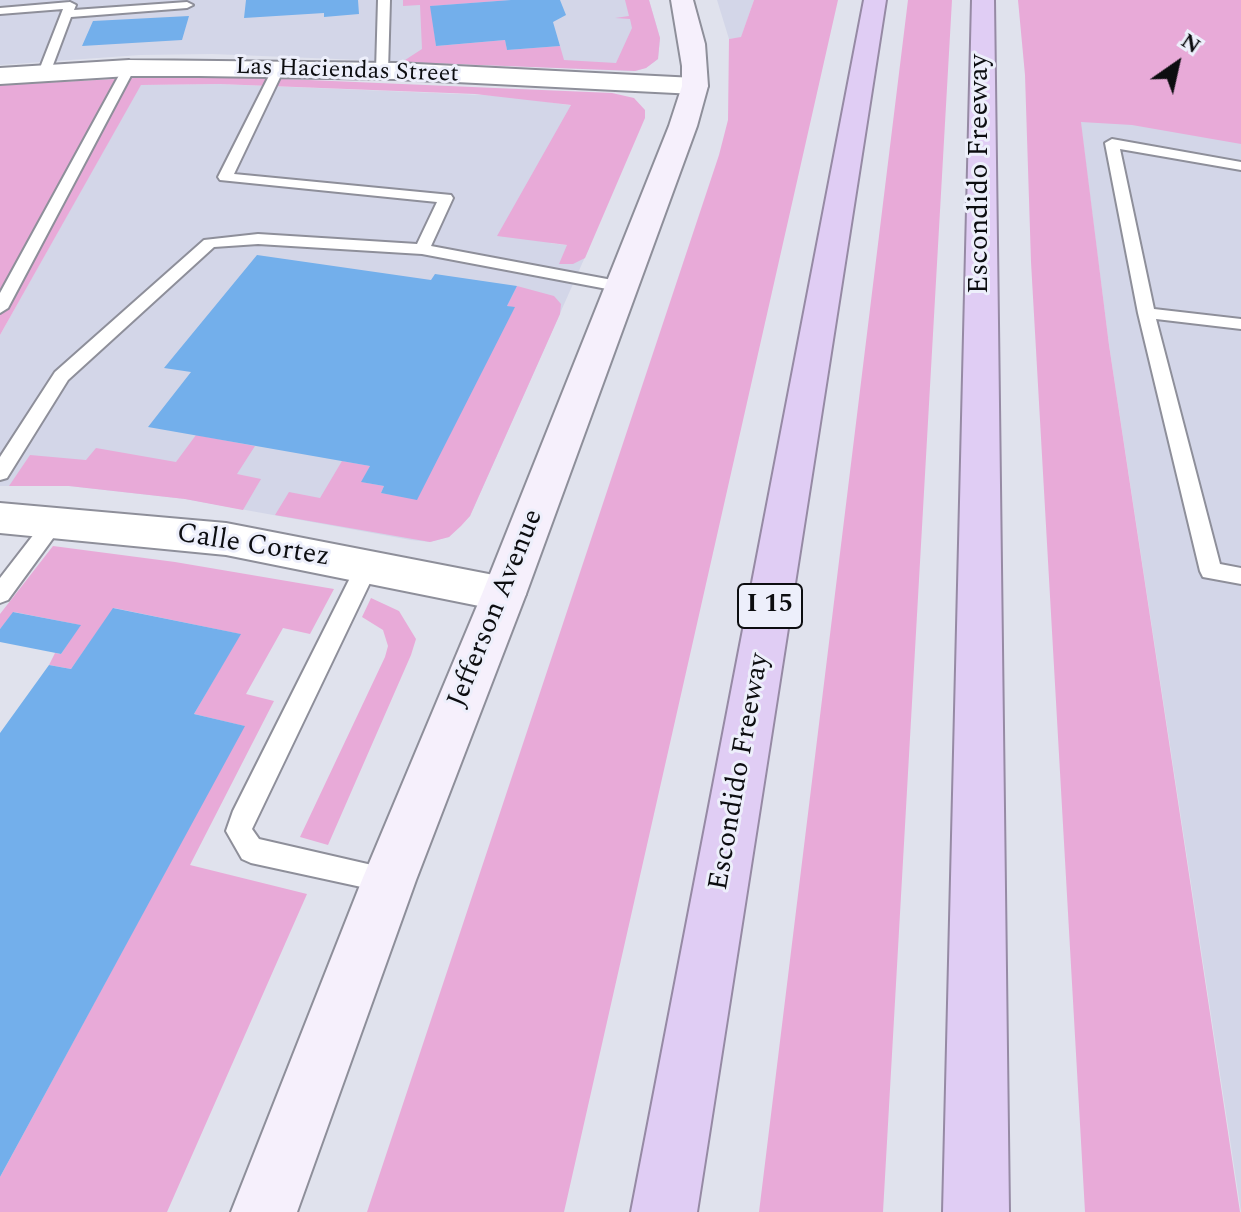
<!DOCTYPE html>
<html>
<head>
<meta charset="utf-8">
<style>
  body { margin:0 }
  #map { position:relative; width:1241px; height:1212px; overflow:hidden; background:#e0e2ed; font-family:Spectral,serif }
  canvas { display:block }
  .north { position:absolute; left:1137px; top:24px; width:80px; height:80px; -webkit-text-stroke:6px #edeffb; paint-order:stroke; rotate:34deg; font-size:22px; font-weight:700; line-height:32px; text-align:center; color:#0c0d10 }
  .north::after { content:''; display:block; margin:auto; width:28px; height:36px; background:#0c0d10; clip-path:polygon(50% 0,100% 100%,50% 72%,0 100%) }
</style>
</head>
<body>
<div id="map">
<canvas width="1241" height="1212"></canvas>
<div class="north">N</div>
</div>
<script>
const context = document.querySelector('canvas').getContext('2d');
context.lineJoin = 'round';
function fill(path, color) { context.fillStyle = color; context.fill(path, 'evenodd'); }
const toPath = rows => new Path2D(rows.map(r => 'M' + r).join(''));
function strokePath(path, color, width, dash) { context.strokeStyle = color; context.lineWidth = width; context.lineCap = dash ? 'butt' : 'round'; context.setLineDash(dash || []); context.stroke(path); }
function label(font, color, halo, rows, align = 'center') {
  context.font = font + ' Spectral,serif'; context.lineWidth = 6; context.setLineDash([]); context.textBaseline = 'middle'; context.strokeStyle = halo; context.fillStyle = color; for (const [text, x, y, turn = 0] of rows) {
    context.save(); context.translate(x, y); context.rotate((+turn || 0) * Math.PI / 180); context.textAlign = isNaN(turn) ? turn : align; if (halo) context.strokeText(text, 0, 0); context.fillText(text, 0, 0); context.restore();
  }
}
fill(toPath([
  [0,0,649,0,660,38,658,59,646,68,635,71,212,54,140,55,0,65],
  [717,0,754,0,741,38,729,39],
  [1065,0,1241,0,1241,1212,1109,345],
  [219,84,507,96,616,112,550,243,589,248,470,516,449,537,430,542,411,540,185,499,69,486,0,486,0,335,140,85]
]), '#d3d6e8');
fill(toPath([
  [403,0,511,0,431,6,436,46,505,40,507,50,560,46,564,60,616,63,632,28,630,19,615,18,629,16,625,0,649,0,660,38,658,59,646,68,635,71,402,62,422,49,420,5,403,6],
  [754,0,838,0,564,1212,367,1212,719,155,728,120,729,39,741,37],
  [908,0,952,0,883,1212,759,1212],
  [1018,0,1241,0,1241,144,1132,125,1081,122,1109,345,1240,1212,1085,1212,1031,262,1025,75],
  [192,75,612,93,634,98,645,110,645,118,585,258,573,264,559,264,567,245,497,236,571,105,475,94,219,84,141,85,0,335,0,85],
  [517,286,554,296,561,304,560,314,470,516,461,526,449,537,430,542,275,515,289,492,320,498,342,461,370,466,362,482,384,486,381,493,417,499,514,308,507,306],
  [196,435,255,446,237,474,261,479,243,510,185,499,69,486,9,486,30,455,86,460,96,448,176,462],
  [53,546,175,562,334,589,310,634,283,628,246,694,274,701,190,865,307,894,167,1212,0,1212,0,1177,244,726,194,714,240,634,114,608,71,669,49,665,55,653,61,654,80,625,14,612,0,629,0,614],
  [371,598,399,611,416,639,411,655,328,845,300,837,385,657,388,646,383,630,362,617]
]), '#e8aad8');
fill(toPath([
  [246,0,358,0,359,14,324,17,324,13,244,18],
  [511,0,560,0,566,15,553,22,560,46,507,50,505,40,436,46,430,6],
  [189,16,182,40,82,46,93,21],
  [257,255,431,280,435,274,517,286,507,306,515,307,417,500,381,493,384,486,361,482,370,466,148,427,191,372,164,368],
  [113,608,241,634,194,714,245,726,0,1177,0,733,49,665,71,669],
  [13,612,81,625,61,654,0,642,0,629]
]), '#73afeb');
const service = toPath([
  [378,0,390,0,388,71,382,75,376,71,378,0],
  [70,2,76,5,74,10,187,2,193,5,187,8,71,17,50,73,40,76,38,73,63,9,0,14,0,8,70,2],
  [129,64,135,68,8,308,0,313,0,293,123,68,129,64],
  [274,66,284,69,234,174,451,195,453,198,431,246,623,282,631,287,623,292,422,254,258,244,214,247,68,380,7,478,0,480,0,457,55,372,204,240,258,234,417,244,437,202,220,180,218,177,274,66],
  [1112,139,1241,162,1241,170,1120,149,1154,309,1241,319,1241,329,1156,319,1220,564,1241,568,1241,584,1203,577,1200,571,1138,313,1105,143,1112,139],
  [55,513,62,516,65,521,62,526,8,600,0,603,0,578,48,516,55,513],
  [367,558,375,560,378,566,252,829,259,839,398,871,402,880,398,889,389,893,251,863,242,859,226,831,233,811,356,566,359,560,367,558]
]);
const minor = toPath([
  [129,60,396,63,695,78,704,81,708,86,704,91,695,94,396,79,199,76,129,76,0,84,0,68,129,60],
  [0,503,226,523,504,577,519,582,526,594,519,606,504,611,226,555,0,533,0,503]
]);
const secondary = toPath([
  [671,0,693,0,705,44,708,86,697,126,526,594,416,880,297,1212,231,1212,362,880,482,594,669,126,682,86,682,66,671,0]
]);
const motorway = toPath([
  [864,0,886,0,697,1212,631,1212,864,0],
  [972,0,994,0,1009,1212,943,1212,972,0]
]);
strokePath(service, '#8e8f9a', 4);
strokePath(minor, '#8e8f9a', 4);
strokePath(secondary, '#8e8f9a', 4);
strokePath(motorway, '#968aa4', 4);
fill(service, '#fff');
fill(minor, '#fff');
fill(secondary, '#f6f0fc');
fill(motorway, '#e0cdf4');
label('24px', '#0c0d10', '#edeffb', [
  ["Las Haciendas Street",347,72,2]
]);
for (const [x, y, w] of [
  [770,606,64]
]) { const box = new Path2D(); box.roundRect(x - w / 2, y - 22, w, 44, 6); context.fillStyle = '#edeffb'; context.fill(box); strokePath(box, '#0c0d10', 2); }
label('bold 26px', '#0c0d10', null, [
  ["I 15",770,606]
]);
label('28px', '#0c0d10', '#edeffb', [
  ["Escondido Freeway",982,174,-90],
  ["Calle Cortez",253,547,9],
  ["Jefferson Avenue",497,609,-68],
  ["Escondido Freeway",741,772,-80]
]);
</script>
</body>
</html>
